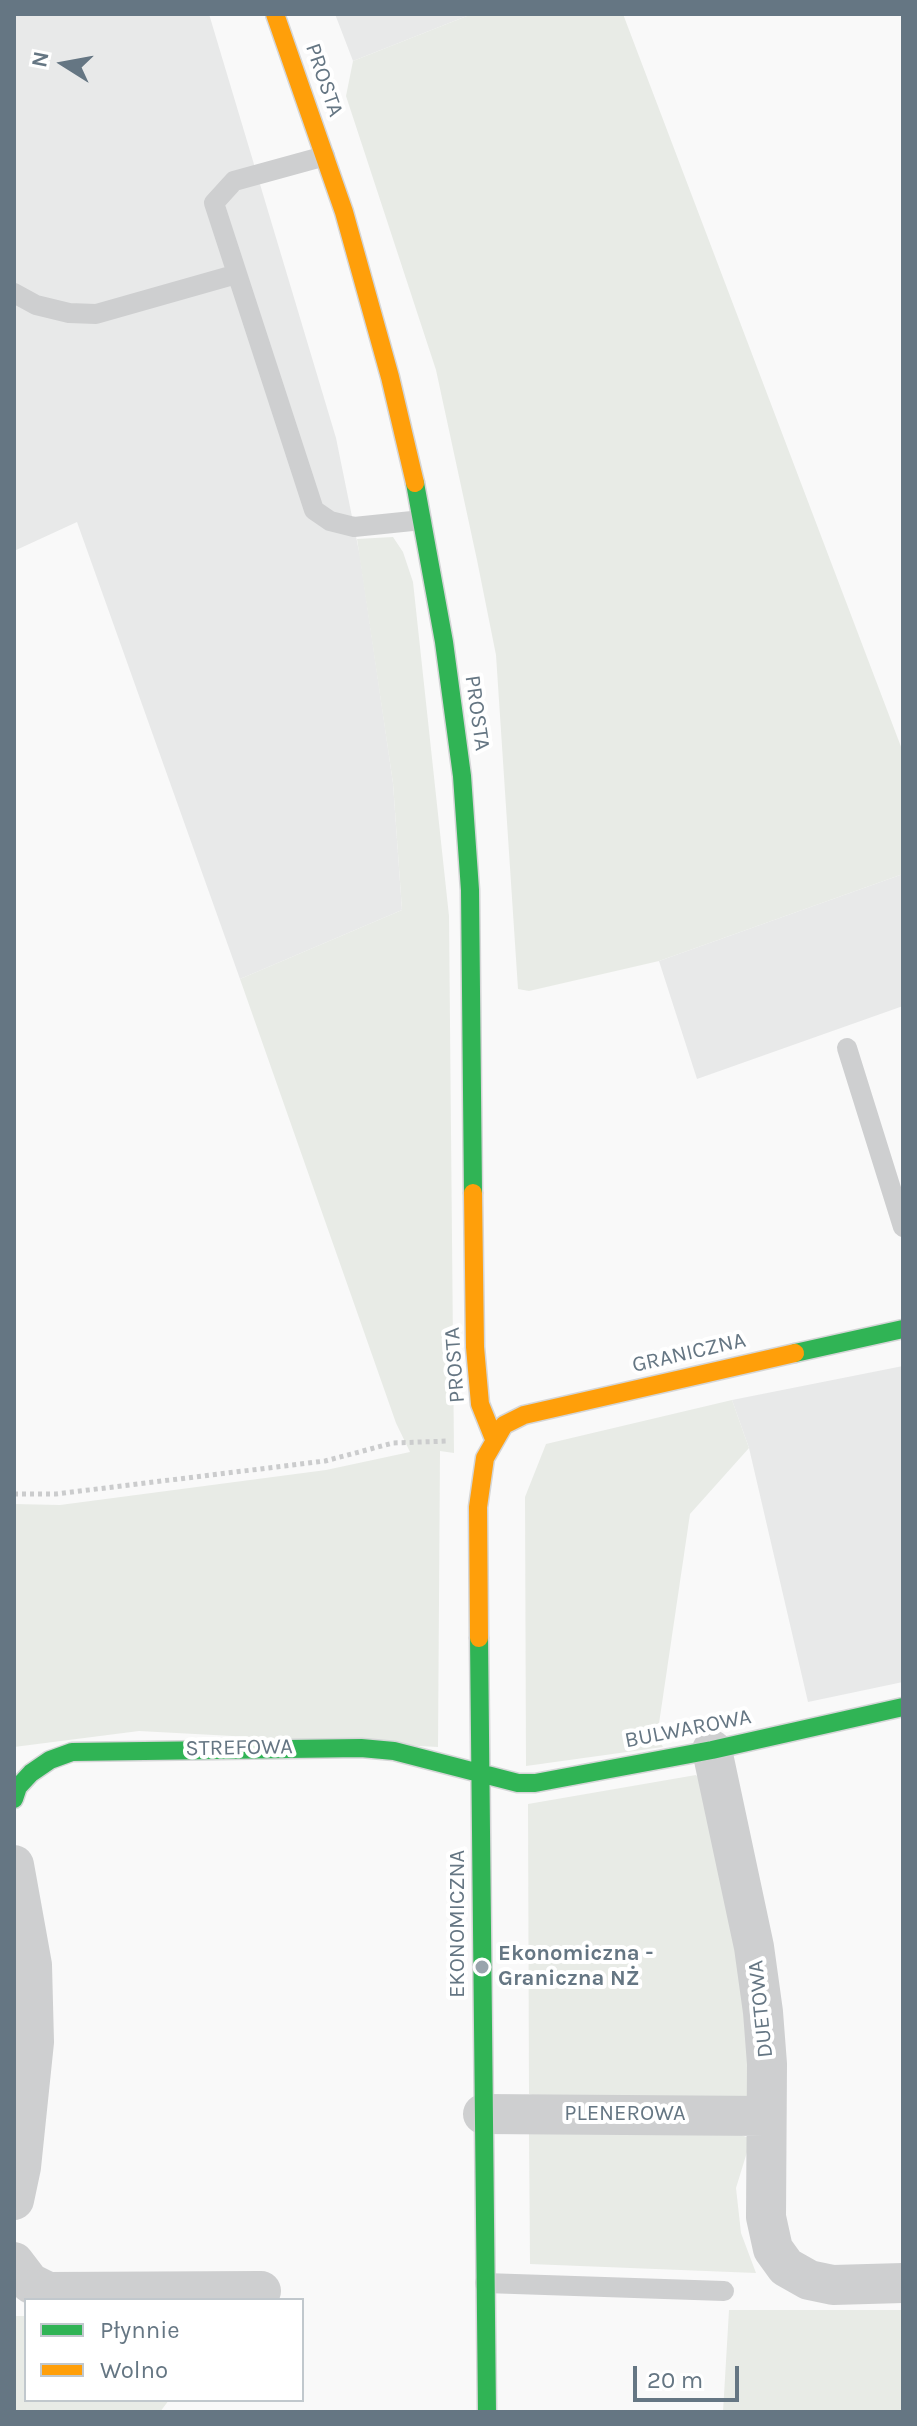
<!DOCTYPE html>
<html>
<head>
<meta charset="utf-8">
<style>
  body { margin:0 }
  #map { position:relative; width:917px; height:2426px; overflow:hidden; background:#f9f9f9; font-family:Karla,sans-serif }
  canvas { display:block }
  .frame { position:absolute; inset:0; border:16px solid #657683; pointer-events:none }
  .legend { position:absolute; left:24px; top:2298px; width:280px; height:104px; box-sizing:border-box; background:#fff; border:2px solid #c1c8cd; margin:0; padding:10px 14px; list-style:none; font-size:24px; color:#657683 }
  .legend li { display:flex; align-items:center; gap:16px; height:40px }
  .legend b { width:40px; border:2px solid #c1c8cd }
  .north { position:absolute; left:24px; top:24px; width:80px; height:80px; -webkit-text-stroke:6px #fff; paint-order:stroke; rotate:281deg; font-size:22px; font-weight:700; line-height:32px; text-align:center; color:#657683 }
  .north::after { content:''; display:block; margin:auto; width:28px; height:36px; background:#657683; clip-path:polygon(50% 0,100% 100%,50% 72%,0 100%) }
  .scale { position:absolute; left:633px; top:2366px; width:106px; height:36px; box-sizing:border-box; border:4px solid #657683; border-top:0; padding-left:10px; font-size:24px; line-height:28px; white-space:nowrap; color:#657683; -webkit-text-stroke:6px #fff; paint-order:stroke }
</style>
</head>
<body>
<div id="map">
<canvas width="917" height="2426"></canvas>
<div class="frame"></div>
<ul class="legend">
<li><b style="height:10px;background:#30b455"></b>Płynnie</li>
<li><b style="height:10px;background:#ff9f0a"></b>Wolno</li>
</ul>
<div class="north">N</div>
<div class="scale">20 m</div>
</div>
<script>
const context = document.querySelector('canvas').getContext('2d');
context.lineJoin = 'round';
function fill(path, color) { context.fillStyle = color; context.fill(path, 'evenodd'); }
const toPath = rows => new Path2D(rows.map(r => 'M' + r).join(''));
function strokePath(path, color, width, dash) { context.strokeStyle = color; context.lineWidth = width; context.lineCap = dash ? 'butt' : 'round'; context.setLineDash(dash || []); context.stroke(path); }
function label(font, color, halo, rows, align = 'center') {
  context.font = font + ' Karla,sans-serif'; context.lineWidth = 8; context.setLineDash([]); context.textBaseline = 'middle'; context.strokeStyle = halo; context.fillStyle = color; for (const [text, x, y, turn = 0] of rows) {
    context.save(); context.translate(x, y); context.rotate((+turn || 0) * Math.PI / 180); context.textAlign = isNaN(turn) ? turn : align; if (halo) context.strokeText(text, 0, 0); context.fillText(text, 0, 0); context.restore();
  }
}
fill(toPath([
  [14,14,209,14,336,438,360,556,393,783,402,910,240,979,77,522,14,551],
  [335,14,472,14,353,61],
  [903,874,903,1006,697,1079,659,961],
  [903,1366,903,1682,808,1702,749,1448,732,1400]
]), '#e8e9e9');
fill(toPath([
  [472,14,623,14,903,752,903,874,659,961,529,991,518,989,496,655,477,560,436,370,346,96,353,61],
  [393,537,403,552,413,582,449,916,454,1453,440,1451,438,1747,139,1731,14,1747,14,1504,60,1505,326,1470,410,1452,396,1423,240,979,402,910,393,783,357,539],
  [732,1400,749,1448,690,1514,657,1737,663,1747,526,1766,525,1497,546,1444],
  [696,1775,704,1785,732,1901,755,2102,549,2100,529,2094,528,1804],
  [720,2126,751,2139,736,2188,741,2233,756,2273,530,2264,529,2134],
  [729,2310,903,2310,903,2412,723,2412],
  [14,2316,26,2316,26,2400,169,2400,160,2412,14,2412]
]), '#e8ebe6');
const fast = toPath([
  [415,483,444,642,462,776,470,890,473,1193],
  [795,1353,903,1329],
  [479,1638,487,2412],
  [14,1799,18,1787,31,1773,50,1760,72,1752,361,1748,394,1751,518,1783,535,1783,712,1750,903,1707]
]);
const slow = toPath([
  [275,14,344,212,390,377,415,483],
  [473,1193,475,1347,480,1404,494,1439],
  [479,1638,478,1507,485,1458,504,1425,524,1415,795,1353]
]);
strokePath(fast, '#d5d6d7', 21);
strokePath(slow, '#d5d6d7', 21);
strokePath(toPath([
  [14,1494,56,1494,325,1461,393,1443,449,1441]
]), '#cbcccd', 5, [4, 4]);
strokePath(toPath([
  [325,156,234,181,214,203,314,510,330,521,354,527,422,520],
  [14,293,36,305,69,313,96,314,237,274],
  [847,1048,903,1227],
  [485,2283,724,2291]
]), '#cecfd0', 20);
strokePath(toPath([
  [712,1750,754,1947,763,2012,767,2064,766,2217,773,2249,786,2267,809,2280,833,2285,903,2283],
  [14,1865,32,1965,34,2042,21,2167,14,2200],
  [483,2114,766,2116],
  [14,2262,30,2283,48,2292,261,2291]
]), '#cecfd0', 40);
strokePath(fast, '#30b455', 18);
strokePath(slow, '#ff9f0a', 18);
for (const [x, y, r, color] of [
  [482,1967,8,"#99a4ac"]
]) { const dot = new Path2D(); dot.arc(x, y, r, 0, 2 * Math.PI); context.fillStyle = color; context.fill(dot); strokePath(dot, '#fff', 3); }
label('22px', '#657683', '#fff', [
  ["PROSTA",324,80,71],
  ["PROSTA",477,713,82],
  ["GRANICZNA",689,1353,-13],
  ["PROSTA",455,1365,-94],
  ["BULWAROWA",688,1729,-11],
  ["STREFOWA",239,1748,-1],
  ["EKONOMICZNA",458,1924,-90],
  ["DUETOWA",761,2009,-96],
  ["PLENEROWA",625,2114]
]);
label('bold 22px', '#657683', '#fff', [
  ["Ekonomiczna -",498,1954],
  ["Graniczna NŻ",498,1979]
], 'left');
</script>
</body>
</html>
